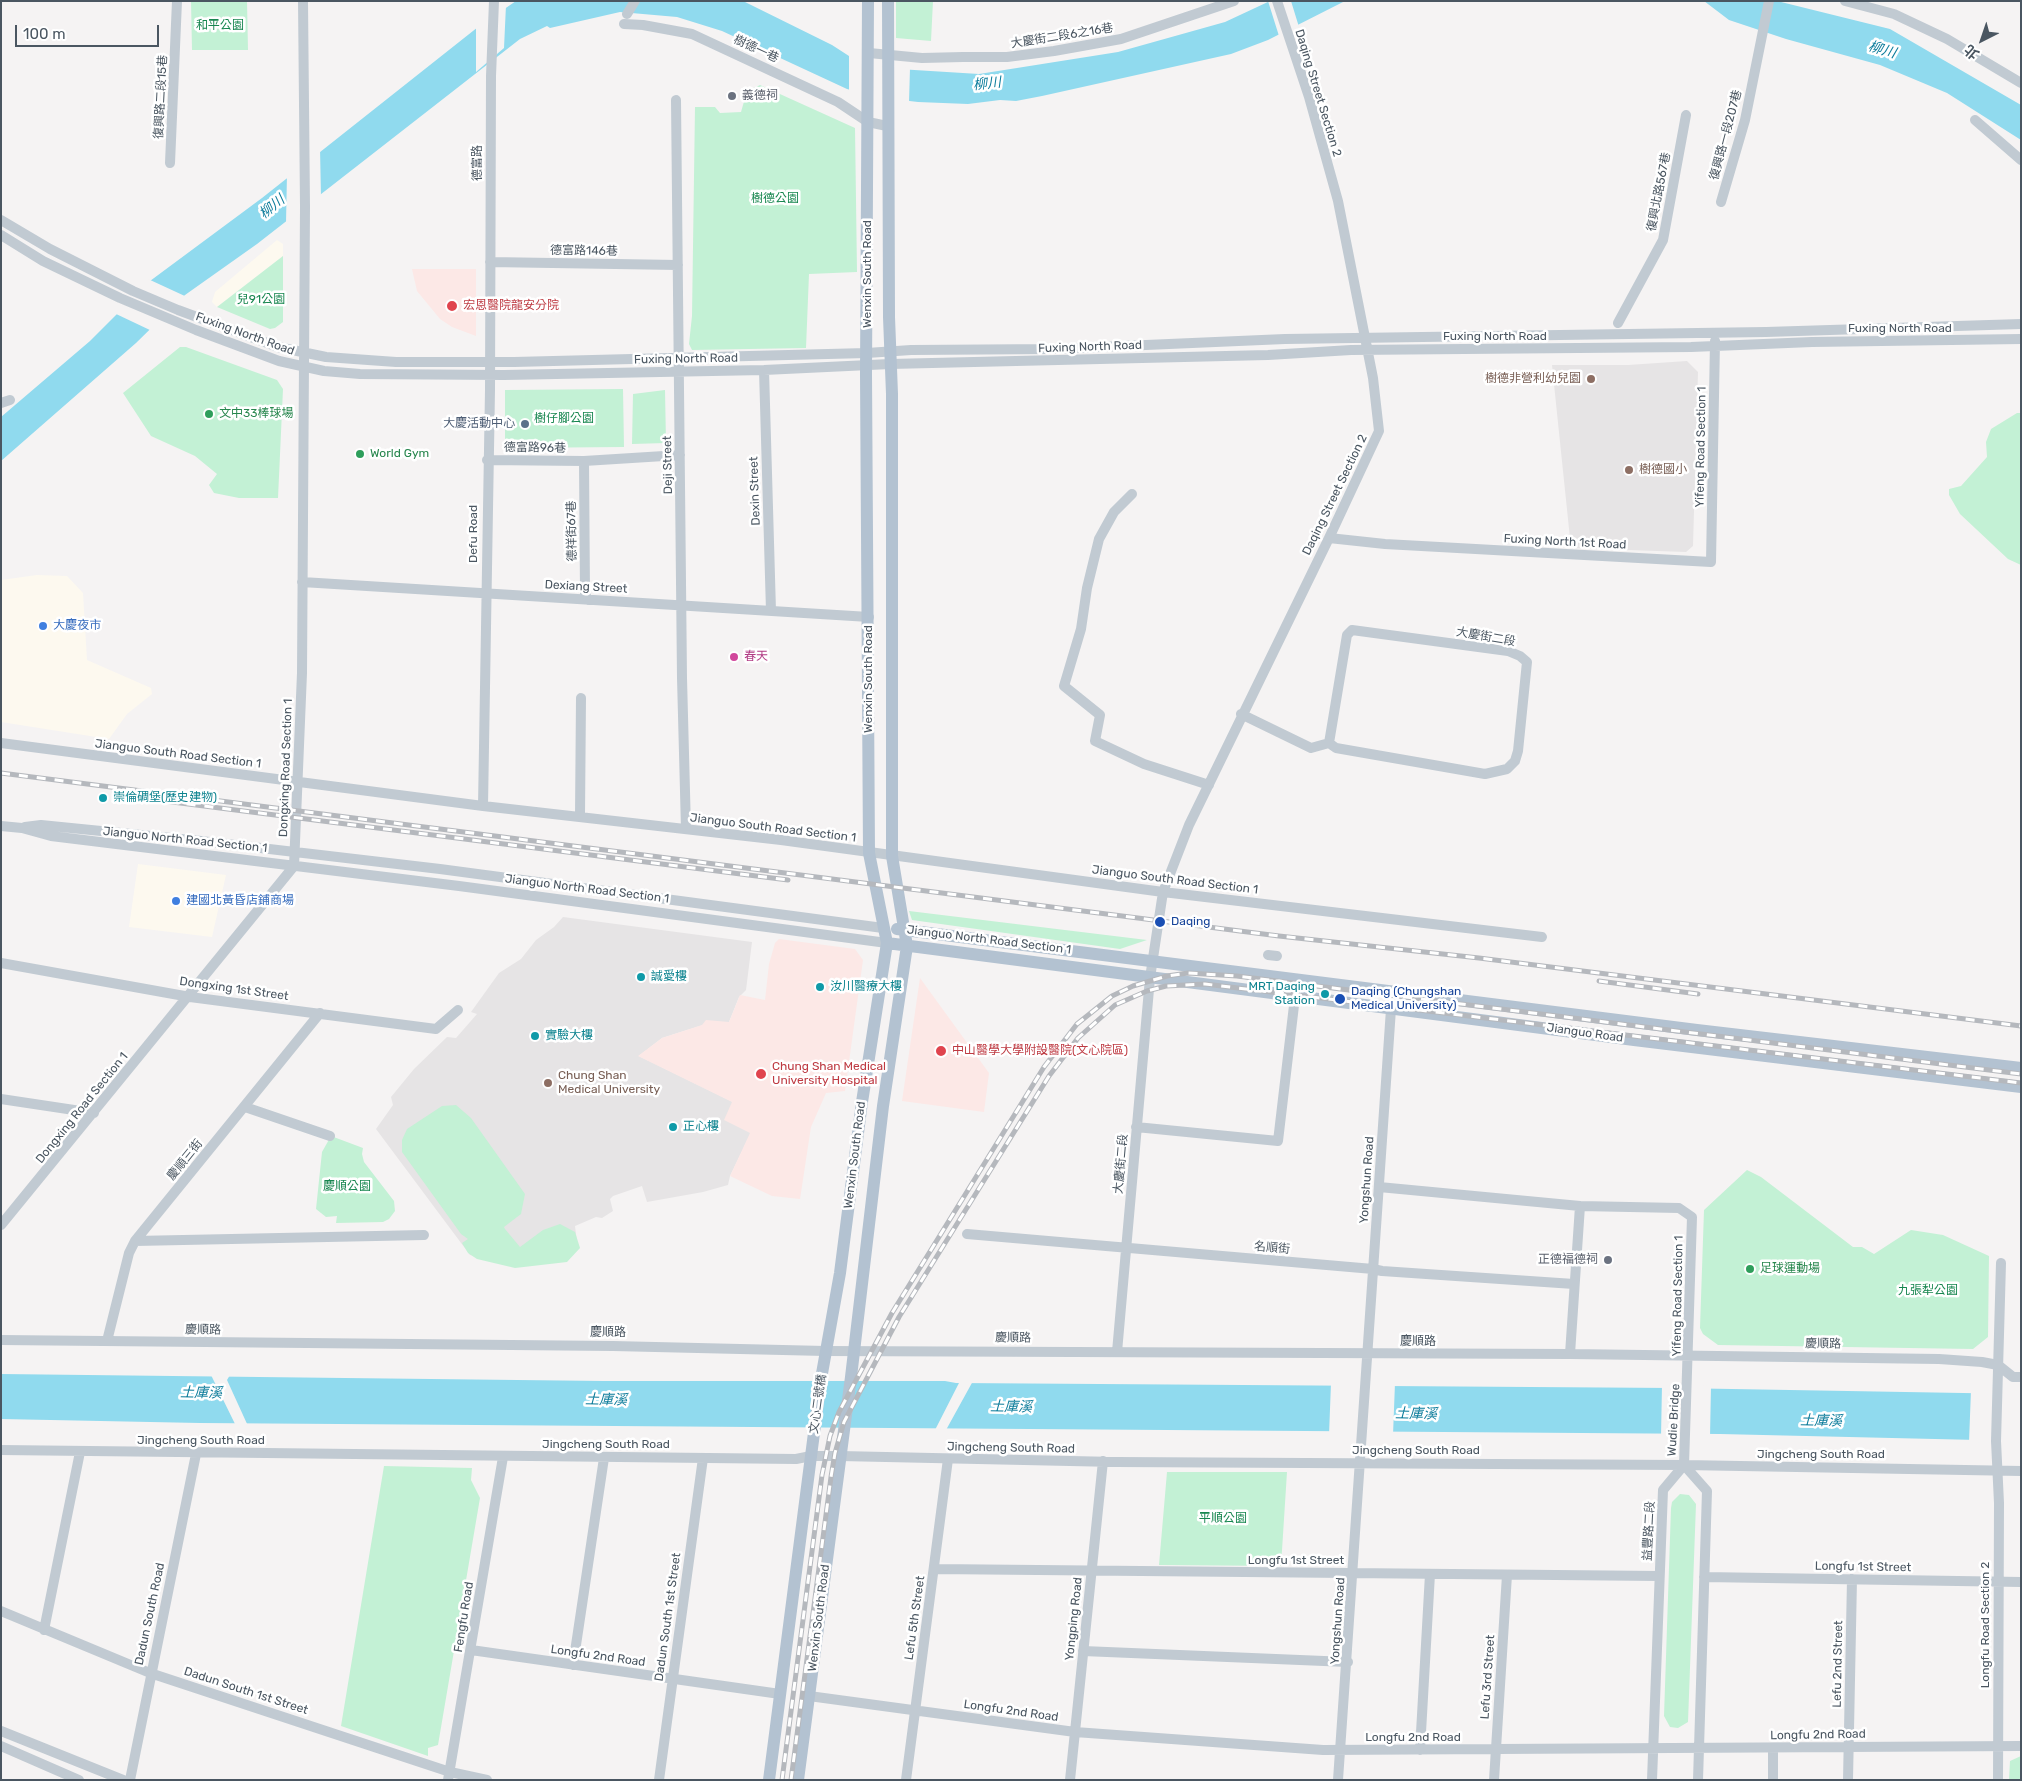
<!DOCTYPE html>
<html>
<head>
<meta charset="utf-8">
<style>
  body { margin:0 }
  #map { position:relative; width:2022px; height:1781px; overflow:hidden; background:#f5f3f3; font-family:Rubik,"Noto Sans TC",sans-serif }
  canvas { display:block }
  .frame { position:absolute; inset:0; border:2px solid #4a5661; pointer-events:none }
  .north { position:absolute; left:1957px; top:15px; width:50px; height:50px; -webkit-text-stroke:4px #fff; paint-order:stroke; rotate:221deg; font-size:14px; font-weight:700; line-height:20px; text-align:center; color:#4a5661 }
  .north::after { content:''; display:block; margin:auto; width:18px; height:22px; background:#4a5661; clip-path:polygon(50% 0,100% 100%,50% 72%,0 100%) }
  .scale { position:absolute; left:15px; top:25px; width:144px; height:22px; box-sizing:border-box; border:2px solid #4a5661; border-top:0; padding-left:6px; font-size:15px; line-height:18px; white-space:nowrap; color:#4a5661; -webkit-text-stroke:4px #fff; paint-order:stroke }
</style>
</head>
<body>
<div id="map">
<canvas width="2022" height="1781"></canvas>
<div class="frame"></div>
<div class="north">北</div>
<div class="scale">100 m</div>
</div>
<script>
const context = document.querySelector('canvas').getContext('2d');
context.lineJoin = 'round';
function fill(path, color) { context.fillStyle = color; context.fill(path, 'evenodd'); }
const toPath = rows => new Path2D(rows.map(r => 'M' + r).join(''));
function strokePath(path, color, width, dash) { context.strokeStyle = color; context.lineWidth = width; context.lineCap = dash ? 'butt' : 'round'; context.setLineDash(dash || []); context.stroke(path); }
function label(font, color, halo, rows, align = 'center') {
  context.font = font + ' Rubik,"Noto Sans TC",sans-serif'; context.lineWidth = 5; context.setLineDash([]); context.textBaseline = 'middle'; context.strokeStyle = halo; context.fillStyle = color; for (const [text, x, y, turn = 0] of rows) {
    context.save(); context.translate(x, y); context.rotate((+turn || 0) * Math.PI / 180); context.textAlign = isNaN(turn) ? turn : align; if (halo) context.strokeText(text, 0, 0); context.fillText(text, 0, 0); context.restore();
  }
}
fill(toPath([
  [277,240,283,244,283,256,217,307,212,302,215,292],
  [37,575,67,576,83,593,87,660,151,688,152,694,127,714,109,739,1,722,1,580],
  [138,864,226,875,212,937,129,927]
]), '#fdf9ef');
fill(toPath([
  [1687,361,1698,372,1693,546,1686,552,1571,548,1552,365,1628,365],
  [563,917,752,942,746,990,739,997,729,1022,703,1025,662,1038,639,1056,733,1102,751,1133,730,1176,728,1185,703,1192,647,1202,642,1186,613,1196,610,1199,613,1211,602,1218,596,1217,575,1226,577,1242,497,1261,470,1255,376,1129,393,1105,391,1097,414,1069,447,1037,456,1038,477,1014,471,1012,499,973,521,959,536,940,554,927]
]), '#e6e4e5');
fill(toPath([
  [412,269,476,269,476,336,452,327,440,319,417,291],
  [779,939,855,949,863,960,845,1091,826,1093,811,1127,800,1199,772,1196,730,1176,750,1133,724,1120,732,1102,638,1056,662,1038,702,1025,706,1020,729,1022,740,995,765,1000,769,964,775,943],
  [920,978,989,1073,984,1112,902,1101]
]), '#fce8e6');
fill(toPath([
  [191,1,247,1,248,50,192,50],
  [896,1,933,1,931,41,896,38],
  [760,85,855,128,857,272,809,274,806,348,692,350,689,344,692,316,695,107,715,107,720,113,741,112,745,98,752,89],
  [283,256,283,322,275,328,270,329,217,307],
  [180,347,186,347,277,380,283,389,278,498,239,498,214,493,209,485,217,474,195,456,151,436,123,393],
  [623,389,624,447,505,448,505,390],
  [665,390,666,443,632,444,633,394],
  [2017,413,2021,413,2021,565,2008,559,1960,514,1949,495,1949,489,1961,486,1987,457,1986,442,1991,429],
  [909,911,1147,940,1120,949,912,920],
  [456,1105,471,1118,525,1194,521,1214,504,1227,505,1229,520,1247,543,1230,560,1224,575,1232,580,1248,567,1262,515,1268,477,1259,468,1253,462,1243,468,1239,461,1234,402,1152,402,1140,407,1129,442,1106],
  [331,1136,363,1148,362,1154,364,1162,394,1201,395,1211,389,1219,383,1222,336,1223,337,1216,326,1217,316,1209,322,1152],
  [1747,1170,1761,1177,1853,1247,1862,1247,1874,1254,1911,1230,1943,1235,1989,1256,1988,1337,1973,1349,1718,1345,1703,1334,1700,1328,1704,1210],
  [384,1466,472,1468,471,1480,480,1498,438,1745,428,1748,428,1756,341,1726],
  [1167,1472,1287,1472,1281,1566,1159,1565],
  [1680,1494,1689,1495,1696,1504,1688,1722,1678,1728,1670,1727,1664,1716,1671,1508,1672,1502],
  [2021,1756,2021,1780,2009,1780,2010,1761]
]), '#c3f1d5');
fill(toPath([
  [516,1,743,1,832,45,866,67,979,74,1118,52,1225,22,1270,1,1345,1,1268,40,1231,54,1042,96,1016,101,1000,100,968,104,918,102,876,97,847,89,722,31,677,17,620,12,550,28,547,26,520,39,257,244,185,295,136,343,1,461,1,417,90,341,150,281,262,198,478,27],
  [1704,1,1777,1,1890,29,2021,105,2021,140,1947,93,1880,65,1786,39,1729,20],
  [1,1374,603,1381,945,1381,956,1383,1674,1388,2021,1394,2021,1441,1720,1434,200,1423,1,1419]
]), '#90daee');
fill(toPath([
  [1268,1,1291,1,1299,27,1279,36],
  [506,5,504,48,476,72,476,25],
  [849,54,866,65,910,68,909,103,875,99,849,92],
  [320,148,321,197,286,223,287,174],
  [148,279,187,297,152,331,114,313],
  [211,1375,230,1375,227,1380,248,1426,236,1426],
  [960,1381,973,1381,946,1430,935,1430],
  [1331,1383,1395,1383,1393,1435,1329,1435],
  [1662,1385,1711,1386,1710,1437,1661,1437],
  [1971,1390,2021,1391,2021,1443,1969,1442]
]), '#f5f3f3');
strokePath(toPath([
  [1845,1,1894,14,1947,39,2021,83],
  [627,14,635,1],
  [624,24,643,25,692,34,838,102,868,122,887,126],
  [869,53,922,58,963,57,1007,57,1054,51,1121,39,1234,1],
  [676,100,682,678,686,829],
  [1975,120,2021,160],
  [170,163,177,1],
  [1721,202,1745,120,1769,1],
  [1,220,50,249,133,291,178,310,278,347,326,357,396,362,514,362,867,353,911,350,1053,349,1285,339,1766,332,2021,324],
  [1,235,43,261,120,298,196,330,279,361,324,371,360,374,504,375,764,370,890,364,1268,355,1351,350,1691,347,1812,342,2021,339],
  [490,262,678,265],
  [1618,323,1663,240,1686,115],
  [764,370,771,611],
  [1,403,10,400],
  [487,460,584,461,680,455],
  [584,461,585,594,588,600],
  [1132,494,1114,512,1099,539,1087,588,1081,629,1064,686,1100,715,1095,741,1144,764,1209,785],
  [1329,538,1385,544,1711,562,1715,341],
  [302,582,869,617],
  [1241,714,1311,748,1329,743,1347,635,1352,630,1508,651,1520,656,1527,662,1518,751,1515,761,1507,769,1485,774,1336,748,1329,743],
  [1,743,483,806,781,840,1163,892,1542,937],
  [483,806,490,390,491,76,494,1],
  [580,815,581,698],
  [1,826,22,828,51,836,459,886,887,943],
  [25,827,41,825,201,841,440,869,883,928],
  [1268,955,1277,956],
  [1,963,190,997,436,1029,458,1010],
  [1,1099,94,1113],
  [245,1107,330,1136],
  [1136,1127,1278,1141,1295,997],
  [1379,1187,1580,1206],
  [1,1225,294,866,302,673,305,207,303,1],
  [967,1234,1373,1269,1382,1271,1574,1284],
  [135,1241,424,1235],
  [1,1340,613,1346,825,1351,1570,1354,1939,1359,1982,1362,1998,1365,2013,1377,2021,1377],
  [107,1341,129,1253,135,1241,320,1013],
  [1117,1352,1150,978,1163,892,1189,825,1329,538,1379,431,1373,378,1338,201,1309,97,1277,1],
  [1570,1354,1580,1206,1679,1208,1692,1217,1684,1465],
  [1,1450,796,1459,811,1456,840,1456,1116,1462,1684,1465,2021,1471],
  [1684,1465,1707,1491,1698,1780],
  [934,1569,1659,1576],
  [1704,1577,2021,1582],
  [1,1611,150,1673,450,1772,487,1780],
  [44,1630,80,1452],
  [471,1650,780,1694],
  [1083,1651,1348,1662],
  [573,1665,604,1458],
  [809,1696,1075,1732,1323,1750,2021,1746],
  [1,1731,123,1780],
  [1,1746,79,1780],
  [1420,1750,1430,1574],
  [130,1780,196,1454],
  [448,1780,503,1457],
  [659,1780,703,1458],
  [906,1780,948,1459],
  [1070,1780,1103,1461],
  [1338,1780,1391,1009],
  [1494,1780,1507,1575],
  [1652,1780,1663,1490,1684,1465],
  [1773,1780,1773,1748],
  [1848,1780,1852,1579],
  [1998,1780,1999,1503,1996,1441,2001,1263]
]), '#c1cad2', 10);
strokePath(toPath([
  [897,929,1697,1030,2021,1068],
  [887,943,1634,1040,2021,1087],
  [769,1780,821,1379,840,1273,862,1102,887,943,869,853,866,374,868,1],
  [798,1780,851,1377,883,1106,907,946,892,856,892,394,889,317,888,1]
]), '#b3c2d1', 12);
const rail = toPath([
  [1,773,1279,936,1479,958,2021,1026],
  [133,797,788,880],
  [1599,981,1698,994],
  [782,1780,822,1475,830,1436,839,1412,892,1313,1044,1067,1077,1024,1112,996,1133,986,1167,976,1188,973,1237,976,2021,1074],
  [791,1780,831,1477,835,1453,844,1422,899,1317,1049,1076,1078,1038,1115,1005,1147,991,1166,986,1205,984,2021,1083]
]);
strokePath(rail, '#b5b8bd', 5);
strokePath(rail, '#fff', 3, [9]);
for (const [x, y, r, color] of [
  [732,96,5,"#6b7280"],
  [452,306,6,"#e0444e"],
  [1591,379,5,"#8d6e63"],
  [209,414,5,"#2e9e5b"],
  [525,424,5,"#5c6f8a"],
  [360,454,5,"#2e9e5b"],
  [1629,470,5,"#8d6e63"],
  [43,626,5,"#3f7fe0"],
  [734,657,5,"#d1479c"],
  [103,798,5,"#0f9aa8"],
  [176,901,5,"#3f7fe0"],
  [1160,922,6,"#1a4fb4"],
  [641,977,5,"#0f9aa8"],
  [820,987,5,"#0f9aa8"],
  [1325,994,5,"#0f9aa8"],
  [1340,999,6,"#1a4fb4"],
  [535,1036,5,"#0f9aa8"],
  [941,1051,6,"#e0444e"],
  [761,1074,6,"#e0444e"],
  [548,1083,5,"#8d6e63"],
  [673,1127,5,"#0f9aa8"],
  [1608,1260,5,"#6b7280"],
  [1750,1269,5,"#2e9e5b"]
]) { const dot = new Path2D(); dot.arc(x, y, r, 0, 2 * Math.PI); context.fillStyle = color; context.fill(dot); strokePath(dot, '#fff', 2); }
label('12px', '#17864f', '#fff', [
  ["和平公園",220,26],
  ["樹德公園",775,199],
  ["兒91公園",261,300],
  ["樹仔腳公園",564,419],
  ["慶順公園",347,1187],
  ["九張犁公園",1928,1291],
  ["平順公園",1223,1519]
]);
label('12px', '#4a5661', '#fff', [
  ["大慶街二段6之16巷",1062,36,-9],
  ["樹德一巷",756,49,25],
  ["Daqing Street Section 2",1318,93,73],
  ["復興路二段15巷",161,97,-87],
  ["復興路一段207巷",1726,135,-75],
  ["德富路",478,163,-90],
  ["復興北路567巷",1659,192,-79],
  ["德富路146巷",584,251,1],
  ["Wenxin South Road",868,274,-90],
  ["Fuxing North Road",1900,329],
  ["Fuxing North Road",245,334,20],
  ["Fuxing North Road",1495,337],
  ["Fuxing North Road",1090,347,-2],
  ["Fuxing North Road",686,359,-1],
  ["Yifeng Road Section 1",1701,447,-89],
  ["德富路96巷",535,448,1],
  ["Deji Street",668,465,-91],
  ["Dexin Street",755,491,-92],
  ["Daqing Street Section 2",1335,495,-64],
  ["德祥街67巷",572,531,-91],
  ["Defu Road",474,534,-90],
  ["Fuxing North 1st Road",1565,542,3],
  ["Dexiang Street",586,587,3],
  ["大慶街二段",1486,637,10],
  ["Wenxin South Road",869,679,-90],
  ["Jianguo South Road Section 1",178,754,7],
  ["Dongxing Road Section 1",286,768,-88],
  ["Jianguo South Road Section 1",773,828,7],
  ["Jianguo North Road Section 1",185,840,6],
  ["Jianguo South Road Section 1",1175,880,7],
  ["Jianguo North Road Section 1",587,889,7],
  ["Jianguo North Road Section 1",989,940,7],
  ["Dongxing 1st Street",234,989,8],
  ["Jianguo Road",1585,1033,8],
  ["Dongxing Road Section 1",82,1108,-51],
  ["Wenxin South Road",855,1155,-83],
  ["慶順三街",185,1160,-51],
  ["大慶街二段",1121,1164,-85],
  ["Yongshun Road",1367,1180,-86],
  ["名順街",1272,1248,5],
  ["Yifeng Road Section 1",1678,1296,-89],
  ["慶順路",203,1330,1],
  ["慶順路",608,1333],
  ["慶順路",1013,1338,1],
  ["慶順路",1418,1342],
  ["慶順路",1823,1344,1],
  ["文心二號橋",818,1404,-82],
  ["Wudie Bridge",1674,1420,-87],
  ["Jingcheng South Road",201,1441],
  ["Jingcheng South Road",606,1445],
  ["Jingcheng South Road",1011,1448,1],
  ["Jingcheng South Road",1416,1451],
  ["Jingcheng South Road",1821,1455],
  ["益豐路二段",1649,1531,-87],
  ["Longfu 1st Street",1296,1561],
  ["Longfu 1st Street",1863,1567,1],
  ["Dadun South Road",150,1614,-78],
  ["Fengfu Road",464,1617,-81],
  ["Dadun South 1st Street",668,1617,-82],
  ["Wenxin South Road",819,1618,-83],
  ["Lefu 5th Street",915,1618,-82],
  ["Yongping Road",1074,1619,-84],
  ["Yongshun Road",1338,1621,-86],
  ["Longfu Road Section 2",1986,1625,-90],
  ["Longfu 2nd Road",598,1656,8],
  ["Lefu 2nd Street",1838,1664,-89],
  ["Lefu 3rd Street",1488,1677,-86],
  ["Dadun South 1st Street",246,1691,18],
  ["Longfu 2nd Road",1011,1711,8],
  ["Longfu 2nd Road",1818,1735,-1],
  ["Longfu 2nd Road",1413,1738]
]);
label('12px', '#5b616d', '#fff', [
  ["義德祠",742,96],
  ["正德福德祠",1598,1260,"right"]
], 'left');
label('12px', '#be3a42', '#fff', [
  ["宏恩醫院龍安分院",463,306],
  ["中山醫學大學附設醫院(文心院區)",952,1051],
  ["Chung Shan Medical",772,1067],
  ["University Hospital",772,1081]
], 'left');
label('12px', '#785e54', '#fff', [
  ["樹德非營利幼兒園",1581,379,"right"],
  ["樹德國小",1639,470],
  ["Chung Shan",558,1076],
  ["Medical University",558,1090]
], 'left');
label('12px', '#27864d', '#fff', [
  ["文中33棒球場",219,414],
  ["World Gym",370,454],
  ["足球運動場",1760,1269]
], 'left');
label('12px', '#4e5e75', '#fff', [
  ["大慶活動中心",515,424]
], 'right');
label('12px', '#366cbe', '#fff', [
  ["大慶夜市",53,626],
  ["建國北黃昏店鋪商場",186,901]
], 'left');
label('12px', '#b23c85', '#fff', [
  ["春天",744,657]
], 'left');
label('12px', '#0d838f', '#fff', [
  ["崇倫碉堡(歷史建物)",113,798],
  ["誠愛樓",651,977],
  ["汝川醫療大樓",830,987],
  ["MRT Daqing",1315,987,"right"],
  ["Station",1315,1001,"right"],
  ["實驗大樓",545,1036],
  ["正心樓",683,1127]
], 'left');
label('12px', '#164399', '#fff', [
  ["Daqing",1171,922],
  ["Daqing (Chungshan",1351,992],
  ["Medical University)",1351,1006]
], 'left');
label('italic 14px', '#0c7c9b', '#fff', [
  ["柳川",1882,50,16],
  ["柳川",987,84,-6],
  ["柳川",272,207,-39],
  ["土庫溪",201,1393,1],
  ["土庫溪",606,1400,1],
  ["土庫溪",1011,1407,1],
  ["土庫溪",1416,1414,1],
  ["土庫溪",1821,1421,1]
]);
</script>
</body>
</html>
